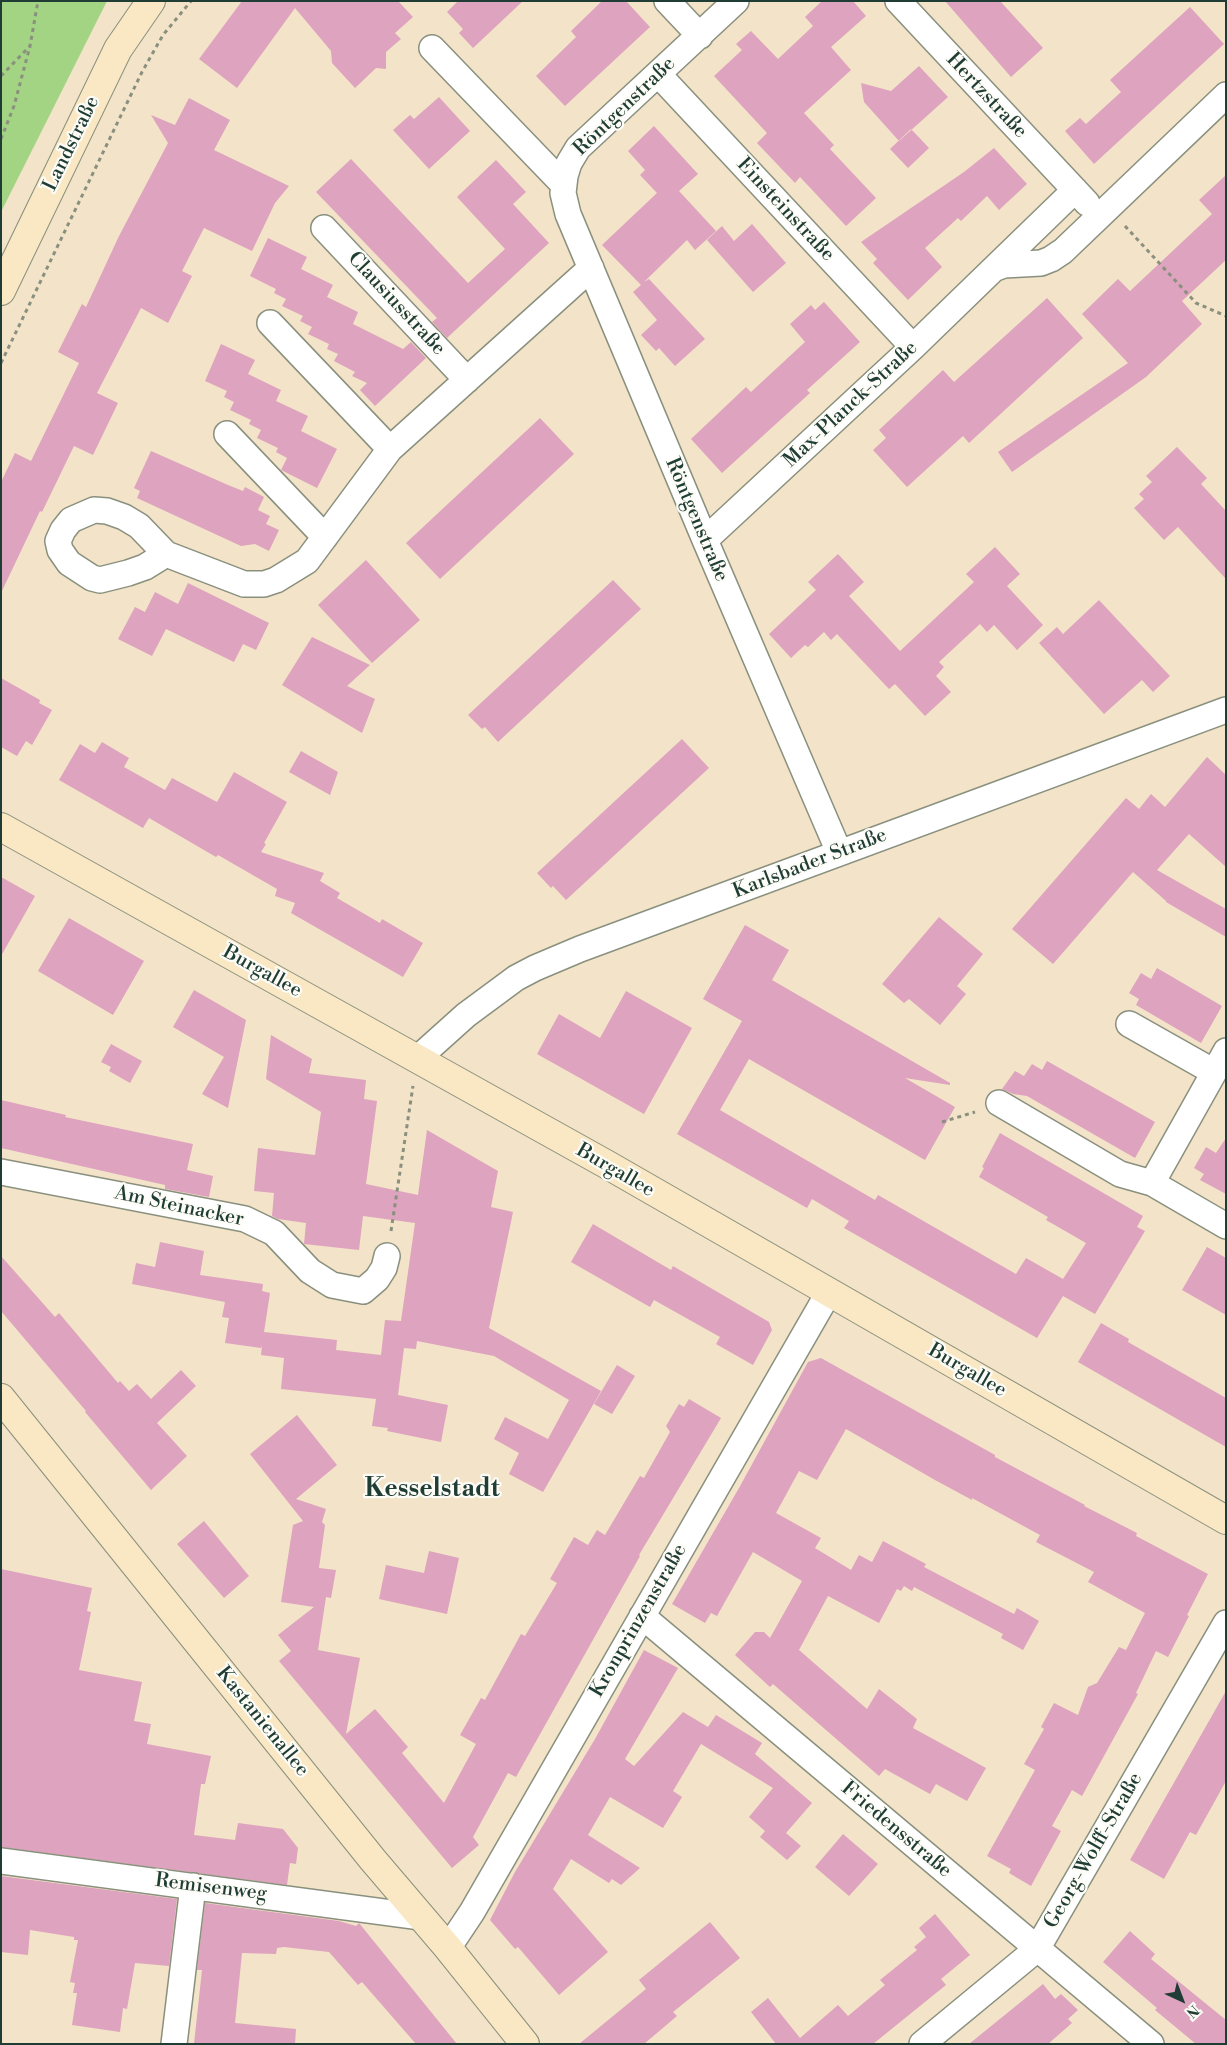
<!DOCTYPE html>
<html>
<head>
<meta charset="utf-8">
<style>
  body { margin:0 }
  #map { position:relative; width:1227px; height:2045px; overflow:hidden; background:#f3e3c8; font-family:"Libre Bodoni",serif }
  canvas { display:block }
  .frame { position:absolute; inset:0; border:2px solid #1f3d34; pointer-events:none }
  .north { position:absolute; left:1157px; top:1975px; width:50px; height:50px; -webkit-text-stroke:4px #fdfcf7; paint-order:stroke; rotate:137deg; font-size:14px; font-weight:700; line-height:20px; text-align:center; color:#1f3d34 }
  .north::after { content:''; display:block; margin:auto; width:18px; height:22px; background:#1f3d34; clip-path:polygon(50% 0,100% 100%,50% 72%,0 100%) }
</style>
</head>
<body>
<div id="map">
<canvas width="1227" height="2045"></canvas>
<div class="frame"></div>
<div class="north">N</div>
</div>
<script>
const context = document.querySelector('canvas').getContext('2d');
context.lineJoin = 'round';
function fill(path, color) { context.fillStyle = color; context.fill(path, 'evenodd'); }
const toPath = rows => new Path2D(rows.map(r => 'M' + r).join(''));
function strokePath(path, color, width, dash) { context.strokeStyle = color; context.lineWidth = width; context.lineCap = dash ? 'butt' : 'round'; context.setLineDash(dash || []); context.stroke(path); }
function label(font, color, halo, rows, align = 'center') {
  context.font = font + ' "Libre Bodoni",serif'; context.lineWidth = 4.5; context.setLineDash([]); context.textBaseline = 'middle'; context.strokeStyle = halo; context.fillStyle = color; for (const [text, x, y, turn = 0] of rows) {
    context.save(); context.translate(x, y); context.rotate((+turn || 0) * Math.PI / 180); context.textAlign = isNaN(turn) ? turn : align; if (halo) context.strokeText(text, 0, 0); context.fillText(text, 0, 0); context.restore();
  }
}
fill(toPath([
  [1,1,107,1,1,212]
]), '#a3d483');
fill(toPath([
  [242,1,398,1,413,17,395,33,401,39,386,52,386,69,376,68,355,88,332,63,331,51,295,8,237,88,199,59],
  [458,1,523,1,473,48,459,33,463,29,447,12],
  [602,1,626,1,650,27,565,106,536,76,576,37,571,31],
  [822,1,853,1,866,16,831,47,851,70,804,113,834,145,830,149,876,198,846,226,800,177,795,183,757,143,767,133,714,76,742,50,736,44,751,31,778,59,813,26,805,17],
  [945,1,1000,1,1043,48,1011,77],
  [1190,7,1224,44,1094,164,1065,131,1080,118,1086,124,1121,92,1110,80],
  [919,66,948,97,899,141,864,102,861,83,891,91],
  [439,97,470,131,429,169,393,130,410,115,414,119],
  [189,98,230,120,214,150,289,186,275,203,252,251,204,228,182,271,192,276,168,323,141,308,97,393,118,403,93,455,74,446,42,512,40,511,1,593,1,482,15,453,31,461,79,363,58,352,82,304,86,307,119,236,168,143,151,115,175,125],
  [654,126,698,174,679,191,716,231,695,250,687,240,644,282,649,279,705,339,675,366,659,348,656,351,641,335,657,320,633,292,641,285,602,245,657,193,640,175,645,170,628,151],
  [911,129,929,148,908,168,890,149],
  [994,148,1027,184,999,210,987,196,961,221,958,218,925,248,942,267,908,300,873,263,877,259,861,242,964,172],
  [351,159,468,283,505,249,457,197,496,160,526,192,513,204,549,243,447,338,432,322,437,318,316,192],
  [1226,175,1226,260,1182,301,1202,324,1146,377,1012,472,998,452,1128,363,1082,314,1118,279,1130,291,1212,214,1199,200],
  [752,224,786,263,753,292,707,240,722,226,734,241],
  [268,238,307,257,301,269,333,285,327,297,358,312,353,324,403,349,411,342,426,358,375,406,360,390,367,383,352,376,355,372,334,361,338,354,327,349,329,344,308,334,312,327,300,321,303,316,282,306,286,299,274,293,276,289,250,276],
  [1047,298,1083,338,969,443,963,436,907,487,873,450,886,438,879,430,943,370,954,382],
  [824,302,860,342,807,390,810,393,722,473,691,439,746,387,751,392,805,342,790,324,811,305,815,310],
  [221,344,255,360,248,374,281,390,276,401,308,416,301,431,337,449,317,488,281,470,287,458,276,452,278,448,257,438,261,430,249,424,251,420,230,410,234,402,224,397,227,391,205,381],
  [540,418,574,454,440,579,406,543],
  [1177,447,1207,478,1201,484,1226,511,1226,579,1178,527,1164,540,1134,508,1144,499,1139,494,1152,482,1146,476],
  [151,451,228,485,243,491,245,487,264,497,258,510,270,516,266,524,279,530,269,551,255,544,241,546,137,498,140,491,134,488],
  [995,547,1020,574,1007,586,1043,625,1017,650,994,625,987,632,980,624,939,662,944,667,936,676,951,692,925,716,895,684,889,689,837,634,831,640,824,632,808,647,805,645,791,658,769,634,816,590,808,582,838,554,864,582,849,596,900,651,974,582,966,574],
  [366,560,420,620,372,663,318,605],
  [613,580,641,609,498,742,485,727,482,729,468,715],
  [188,583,269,623,256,650,243,644,234,662,166,629,152,656,118,639,135,607,145,612,155,592,178,604],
  [1099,600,1170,676,1153,692,1142,680,1104,714,1039,643,1057,627,1063,634],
  [312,637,370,665,347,686,375,699,362,733,282,685],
  [1,678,40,700,39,703,52,710,32,745,26,741,17,756,1,747],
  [682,739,709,768,566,900,553,886,551,888,537,873],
  [102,742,129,758,124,767,165,790,172,778,217,802,234,772,287,802,264,843,266,844,261,852,324,873,320,881,340,893,337,898,380,923,382,919,423,943,403,977,291,913,295,903,275,896,277,889,218,855,216,857,149,818,143,828,59,780,80,744,95,753],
  [301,751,338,772,330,795,289,772],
  [1207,757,1226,775,1226,867,1189,834,1157,870,1226,909,1226,937,1166,902,1166,901,1133,872,1053,964,1012,929,1126,798,1139,809,1151,794,1165,807],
  [1,877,35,896,1,956],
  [939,917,983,954,957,986,966,994,940,1025,909,999,904,1003,882,984],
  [69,918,144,961,113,1015,38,971],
  [745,925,789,950,772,980,950,1083,950,1085,905,1078,955,1107,925,1160,749,1059,720,1110,875,1200,878,1195,1016,1274,1026,1258,1063,1279,1086,1243,1046,1220,1048,1217,979,1177,984,1168,982,1167,1000,1133,1143,1216,1137,1227,1145,1231,1095,1314,1063,1296,1037,1338,844,1228,849,1221,812,1199,807,1208,677,1134,742,1021,703,999],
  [1157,968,1222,1006,1201,1043,1136,1005,1139,999,1129,993,1141,973,1151,979],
  [194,990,246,1020,228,1108,202,1094,224,1057,173,1027],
  [626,991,692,1028,644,1114,537,1054,559,1014,600,1038],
  [271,1035,312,1059,309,1073,366,1080,364,1099,377,1101,366,1184,418,1195,427,1130,498,1171,491,1207,513,1212,489,1328,601,1391,543,1492,509,1474,519,1453,494,1439,505,1417,548,1439,569,1400,494,1356,417,1341,416,1349,404,1348,398,1395,448,1405,441,1442,387,1431,388,1428,372,1426,376,1399,281,1389,284,1358,261,1355,262,1345,261,1348,225,1343,229,1318,222,1317,225,1302,132,1284,136,1263,155,1267,160,1242,204,1251,200,1275,263,1284,262,1291,270,1293,264,1332,337,1340,336,1350,381,1355,385,1320,401,1321,415,1223,363,1216,359,1250,304,1244,306,1223,278,1219,272,1216,274,1193,254,1191,258,1148,315,1155,321,1112,266,1079],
  [111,1044,142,1061,130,1083,109,1071,111,1067,101,1062],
  [1047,1061,1155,1122,1135,1158,1027,1096,1013,1094,1002,1089,1015,1071,1024,1076,1032,1064,1042,1070],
  [1,1100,66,1115,65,1117,193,1144,187,1170,213,1176,209,1197,165,1189,165,1185,1,1148],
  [1226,1138,1226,1194,1200,1180,1204,1174,1194,1168,1206,1147,1216,1153],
  [593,1224,671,1270,673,1266,769,1322,772,1330,753,1365,716,1344,720,1337,654,1300,650,1307,571,1262],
  [1207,1247,1226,1258,1226,1315,1182,1290],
  [1,1256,55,1317,59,1313,118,1383,120,1381,129,1391,137,1384,151,1399,181,1370,196,1386,157,1423,187,1456,151,1490,85,1412,86,1411,1,1311],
  [1101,1323,1129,1339,1128,1342,1226,1398,1226,1447,1078,1362],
  [821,1358,995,1455,995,1457,1085,1505,1084,1506,1137,1533,1136,1536,1208,1574,1187,1615,1189,1616,1168,1657,1156,1651,1136,1693,1138,1694,1082,1796,1072,1790,1052,1826,1061,1831,1031,1886,1009,1873,1011,1869,987,1856,1035,1770,1024,1764,1044,1729,1041,1727,1054,1703,1078,1715,1088,1687,1097,1683,1119,1647,1126,1650,1145,1613,1088,1582,1094,1572,1036,1542,1040,1535,972,1498,972,1500,935,1480,846,1429,817,1480,799,1471,776,1513,821,1538,815,1548,851,1570,859,1555,872,1562,883,1541,926,1564,924,1567,1014,1614,1017,1608,1039,1621,1023,1650,1001,1638,1003,1634,914,1587,912,1591,904,1586,901,1591,897,1589,879,1623,828,1596,799,1650,867,1709,879,1689,917,1719,913,1728,986,1768,967,1801,936,1784,930,1794,885,1769,879,1776,773,1684,770,1687,735,1655,755,1632,764,1632,770,1638,802,1581,753,1552,717,1616,711,1613,705,1623,672,1604,739,1488,808,1362],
  [617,1365,635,1376,612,1414,594,1404],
  [689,1399,721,1418,639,1555,640,1556,516,1777,508,1773,473,1837,479,1845,452,1868,279,1661,291,1651,278,1635,314,1607,281,1602,293,1525,303,1521,250,1454,297,1415,337,1465,296,1499,326,1509,322,1522,325,1525,319,1568,336,1570,331,1598,326,1597,318,1650,360,1658,346,1734,375,1709,408,1747,402,1753,444,1803,476,1744,460,1735,481,1698,485,1700,521,1634,525,1636,557,1583,550,1579,574,1537,588,1545,597,1530,605,1535,640,1476,644,1478,670,1432,666,1426,679,1404,684,1407],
  [204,1521,249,1576,224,1598,177,1544],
  [429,1551,459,1558,447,1614,379,1599,386,1565,424,1573],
  [1,1569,92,1588,87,1611,91,1612,79,1670,142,1682,134,1721,151,1724,147,1744,211,1756,205,1784,201,1784,194,1835,235,1840,238,1823,283,1829,298,1848,296,1864,290,1863,287,1885,1,1847],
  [644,1650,678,1668,625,1759,634,1766,683,1712,708,1727,716,1715,762,1743,755,1754,812,1803,786,1833,801,1846,787,1860,760,1837,765,1831,749,1817,773,1788,701,1744,673,1791,682,1797,663,1828,610,1797,588,1835,640,1868,621,1885,612,1879,609,1883,571,1859,553,1889,608,1952,559,1995,518,1947,515,1949,490,1920,515,1872,595,1739],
  [1226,1691,1226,1781,1196,1835,1190,1832,1164,1879,1130,1860],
  [843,1834,878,1864,849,1896,815,1867],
  [1,1876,177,1899,169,1966,135,1963,127,2009,123,2008,120,2032,72,2025,77,1993,73,1993,75,1983,70,1982,78,1940,74,1940,74,1937,30,1930,28,1955,1,1952],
  [205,1903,339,1921,356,1926,359,1923,457,2044,416,2044,362,1982,358,1985,329,1952,284,1947,277,1948,276,1954,242,1953,235,2023,296,2029,295,2044,194,2044,202,1970,197,1970],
  [935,1914,970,1955,941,1979,946,1985,873,2044,776,2044,751,2012,768,1998,800,2038,838,2005,848,2016,885,1985,880,1980,917,1950,914,1947,926,1937,919,1928],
  [710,1922,740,1958,673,2012,677,2016,644,2044,579,2044,646,1989,639,1980],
  [1130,1931,1155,1954,1151,1959,1226,2020,1226,2044,1196,2044,1155,2010,1157,2008,1103,1962],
  [1043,1984,1055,1999,1061,1994,1078,2010,1068,2019,1072,2023,1048,2044,969,2044]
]), '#dea3be');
const street = toPath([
  [667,1,700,36],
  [736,1,578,148,569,163,565,176,563,193,568,214,705,540,839,852],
  [898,1,1087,203],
  [432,48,564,185],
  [658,74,913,347],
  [324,228,467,380],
  [996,268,1004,265,1041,263,1051,259,1063,251,1226,95],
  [270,323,390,449],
  [227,434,325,537],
  [705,540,913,347,1075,190],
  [166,554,145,567,128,573,100,580,92,578,69,563,60,550,58,541,63,530,71,520,94,510,107,511,124,517,139,526,166,554,244,584,264,584,276,580,307,561,390,449,591,268],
  [1129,1024,1214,1072],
  [1226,1051,1152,1183,1226,1226],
  [417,1059,466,1015,516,978,535,968,580,949,1226,710],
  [999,1103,1120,1174,1152,1183],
  [1,1172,245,1219,274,1233,310,1271,332,1285,363,1291,377,1279,384,1268,387,1256],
  [642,1616,1151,2044],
  [1,1861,421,1917],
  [448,1948,472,1912,829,1292],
  [174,2044,193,1886],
  [922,2044,1037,1949,1226,1623]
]);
const secondary = toPath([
  [1,291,118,49,151,1],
  [1,827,606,1164,1226,1520],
  [1,1398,373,1860,448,1948,525,2044]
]);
strokePath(street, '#89907e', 28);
strokePath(secondary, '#89907e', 30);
strokePath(toPath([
  [1,76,30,46,38,1],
  [1,139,14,106,30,46],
  [1125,226,1196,303,1226,316],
  [1,363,142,72,163,35,191,1],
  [942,1122,975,1112],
  [391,1231,413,1086]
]), '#89907e', 3, [4, 4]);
strokePath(street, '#fff', 25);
strokePath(secondary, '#fae7c3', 28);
label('20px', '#1f3d34', '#fdfcf7', [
  ["Hertzstraße",986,96,47],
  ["Röntgenstraße",625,107,-44],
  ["Landstraße",72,144,-64],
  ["Einsteinstraße",785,210,47],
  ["Clausiusstraße",396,304,47],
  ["Max-Planck-Straße",851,405,-43],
  ["Röntgenstraße",696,520,67],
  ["Karlsbader Straße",810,864,-21],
  ["Burgallee",262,972,29],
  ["Burgallee",615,1171,30],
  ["Am Steinacker",179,1207,12],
  ["Burgallee",967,1371,30],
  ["Kronprinzenstraße",639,1621,-60],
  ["Kastanienallee",262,1722,51],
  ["Friedensstraße",896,1830,40],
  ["Georg-Wolff-Straße",1094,1851,-60],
  ["Remisenweg",211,1888,7]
]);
label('bold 25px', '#1f3d34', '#fdfcf7', [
  ["Kesselstadt",432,1490]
]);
</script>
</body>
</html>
